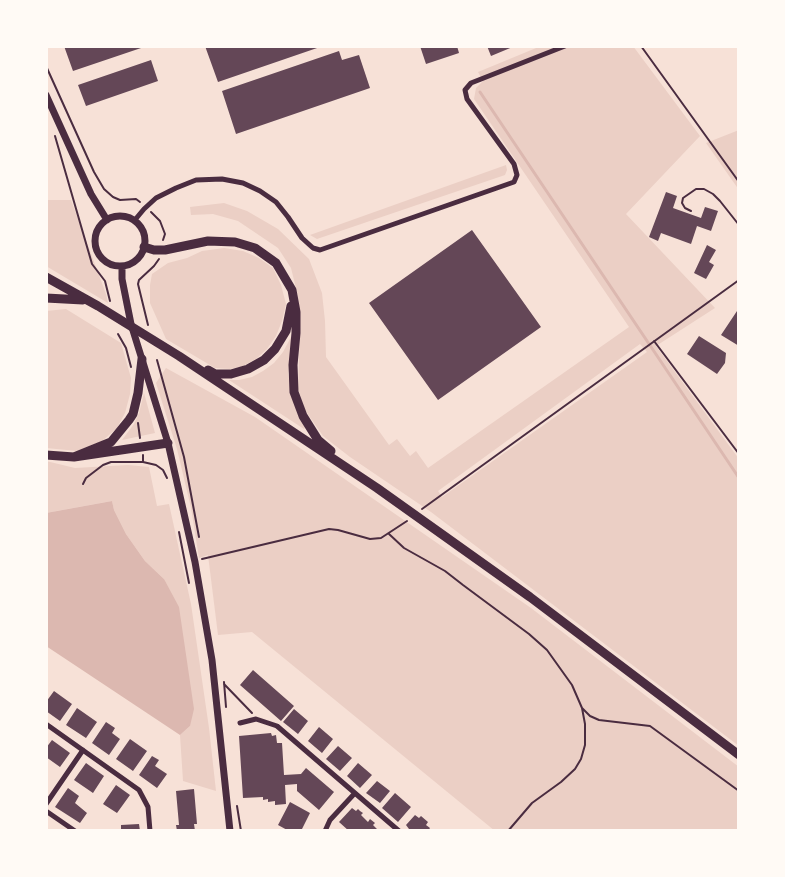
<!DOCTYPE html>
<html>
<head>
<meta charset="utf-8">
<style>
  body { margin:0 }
  #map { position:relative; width:785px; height:877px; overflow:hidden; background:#f7e1d7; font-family:"DejaVu Sans",sans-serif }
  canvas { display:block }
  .frame { position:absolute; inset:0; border:48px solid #fffaf5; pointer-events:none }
</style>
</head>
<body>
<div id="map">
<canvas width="785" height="877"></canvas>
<div class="frame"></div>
</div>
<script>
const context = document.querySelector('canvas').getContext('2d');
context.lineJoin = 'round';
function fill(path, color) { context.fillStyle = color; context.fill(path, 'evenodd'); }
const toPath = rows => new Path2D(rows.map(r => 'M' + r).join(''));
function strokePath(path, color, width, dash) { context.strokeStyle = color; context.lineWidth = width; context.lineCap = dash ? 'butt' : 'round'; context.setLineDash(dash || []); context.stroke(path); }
fill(toPath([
  [541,46,633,46,700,136,626,214,715,308,656,346,739,459,739,746,431,512,350,457,323,436,305,410,298,389,300,328,298,296,291,268,278,248,238,221,213,214,191,215,190,207,224,203,247,211,278,229,309,259,322,293,325,321,326,357,389,445,397,439,410,456,416,451,428,468,629,327,474,99,476,88,483,81,478,72],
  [640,344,647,352,442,497,438,491],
  [739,130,739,190,706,143],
  [506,165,507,170,505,175,317,239,310,235],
  [48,200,71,200,106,294,108,303,46,266,46,204],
  [224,248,243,251,259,258,273,268,281,285,286,304,282,321,276,336,267,349,256,359,241,367,230,369,215,368,166,339,150,303,150,285,152,274,168,263,187,258,202,251],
  [66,309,121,343,131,378,130,394,125,413,117,428,100,443,77,451,46,448,46,311],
  [291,337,292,338,288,374,291,391,305,427,304,429,229,380,239,380,252,377,263,371,274,363,283,352],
  [166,368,255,417,531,608,739,767,739,831,495,831,252,632,218,635,208,555,199,558,191,508,177,449,156,383],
  [144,393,155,433,122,440,134,424,139,413],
  [46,461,75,468,128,465,149,467,157,506,169,504,191,604,209,728,216,791,183,781,180,735,190,726,164,579,145,561,126,534,114,510,112,501,46,513]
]), '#ebcfc5');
fill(toPath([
  [112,501,114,510,126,534,145,561,164,579,179,607,194,709,190,726,180,735,46,646,46,513]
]), '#dcb8b0');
strokePath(toPath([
  [480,92,739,478]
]), '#dcb8b0', 3);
fill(toPath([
  [64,46,144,46,144,47,73,71],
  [205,46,320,46,320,47,218,82],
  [420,46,457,46,459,53,426,64],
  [487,46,515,46,491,56],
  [339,51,342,60,359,55,370,88,236,134,222,91],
  [151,60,158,81,86,106,78,85],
  [666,192,677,196,673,208,701,218,705,207,718,211,711,231,697,226,691,244,661,233,658,241,649,237],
  [472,230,541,327,438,400,369,303],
  [707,245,716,250,709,262,714,265,706,279,694,273],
  [739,308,739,346,721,335],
  [699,336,726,353,725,363,717,374,687,354],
  [253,670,294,706,281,721,240,685],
  [54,691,72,704,60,721,46,711,46,702],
  [77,708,97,722,86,738,66,725],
  [294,709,308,721,298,734,283,722],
  [106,722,115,728,112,733,120,739,109,755,92,743],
  [319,727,333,739,322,753,308,741],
  [271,733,272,736,276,735,277,743,282,743,284,775,301,774,306,768,334,792,319,810,297,791,297,784,285,785,286,804,275,805,275,801,268,802,268,799,263,800,263,797,243,798,239,736],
  [130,739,147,751,133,771,116,759],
  [52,740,70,753,60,767,46,757,46,748],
  [338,746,352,758,340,771,326,759],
  [152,756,159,760,155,766,167,774,157,788,139,775],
  [86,763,104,776,93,793,74,780],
  [358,763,372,775,360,788,347,776],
  [377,781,390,791,380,803,366,793],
  [116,785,130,795,117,813,103,804],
  [68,788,79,796,75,803,87,813,80,823,55,807],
  [194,789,197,824,194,824,195,831,177,831,176,825,179,825,176,791],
  [395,793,411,807,398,822,382,808],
  [290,802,310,813,301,831,289,831,278,825],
  [352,808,356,811,358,809,360,811,363,813,361,815,368,822,370,819,375,823,373,825,379,831,349,831,339,822],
  [415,815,419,818,421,816,428,822,426,825,430,828,428,831,407,831,409,829,406,825],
  [139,824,140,831,121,831,121,825]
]), '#644757');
strokePath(toPath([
  [641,46,739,182],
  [46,66,94,172,104,189,113,197,120,200,136,199,140,202],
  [55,136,92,264,105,281,110,301],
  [691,211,685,208,682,203,683,198,696,189,704,189,713,194,720,201,739,225],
  [151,212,160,221,165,234,163,240],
  [148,325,138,284,139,280,154,266,159,259],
  [118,334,126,348,131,367],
  [654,341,739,454],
  [157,360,184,457,199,537],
  [138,423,140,438],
  [143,455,143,462,156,465,163,470,167,478],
  [83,484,86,478,103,465,111,462,143,462],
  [422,509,739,280],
  [179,532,189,583],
  [389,534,404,548,445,571,463,585,529,634,547,650,572,685,582,708,585,724,585,745,581,759,575,769,561,782,532,803,508,831],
  [202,559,329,529,338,530,370,539,381,538,407,521],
  [224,682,226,707],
  [224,684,252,713],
  [582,708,590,716,599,720,650,726,739,791],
  [237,806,241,831]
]), '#4a2c40', 2);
strokePath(toPath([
  [134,221,144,209,156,198,176,188,196,180,222,179,243,183,260,191,276,202,288,217,302,238,313,248,320,250,514,182,517,175,514,164,467,99,465,90,471,83,565,46],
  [240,723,256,719,277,726,399,831],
  [46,724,139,790,148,807,150,831],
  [46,804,83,750],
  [46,811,75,831],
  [325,831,330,820,355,793]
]), '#4a2c40', 5);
strokePath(toPath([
  [46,95,91,194,107,220],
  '95 241a25 25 0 1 1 50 0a25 25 0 1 1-50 0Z',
  [122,266,122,279,131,324,168,443,195,562,212,660,230,831]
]), '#4a2c40', 7);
strokePath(toPath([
  [144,247,154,250,165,250,208,241,235,242,255,248,276,263,292,290,296,312,296,333,293,365,294,392,303,416,318,440,331,451],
  [46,277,98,306,179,356,377,488,530,597,739,755],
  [46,298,83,300],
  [208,370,215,374,231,374,248,369,264,360,275,349,286,331,291,306],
  [46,455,74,457,168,443],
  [74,457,111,442,129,420,133,414,138,393,142,359]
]), '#4a2c40', 9);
</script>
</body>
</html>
